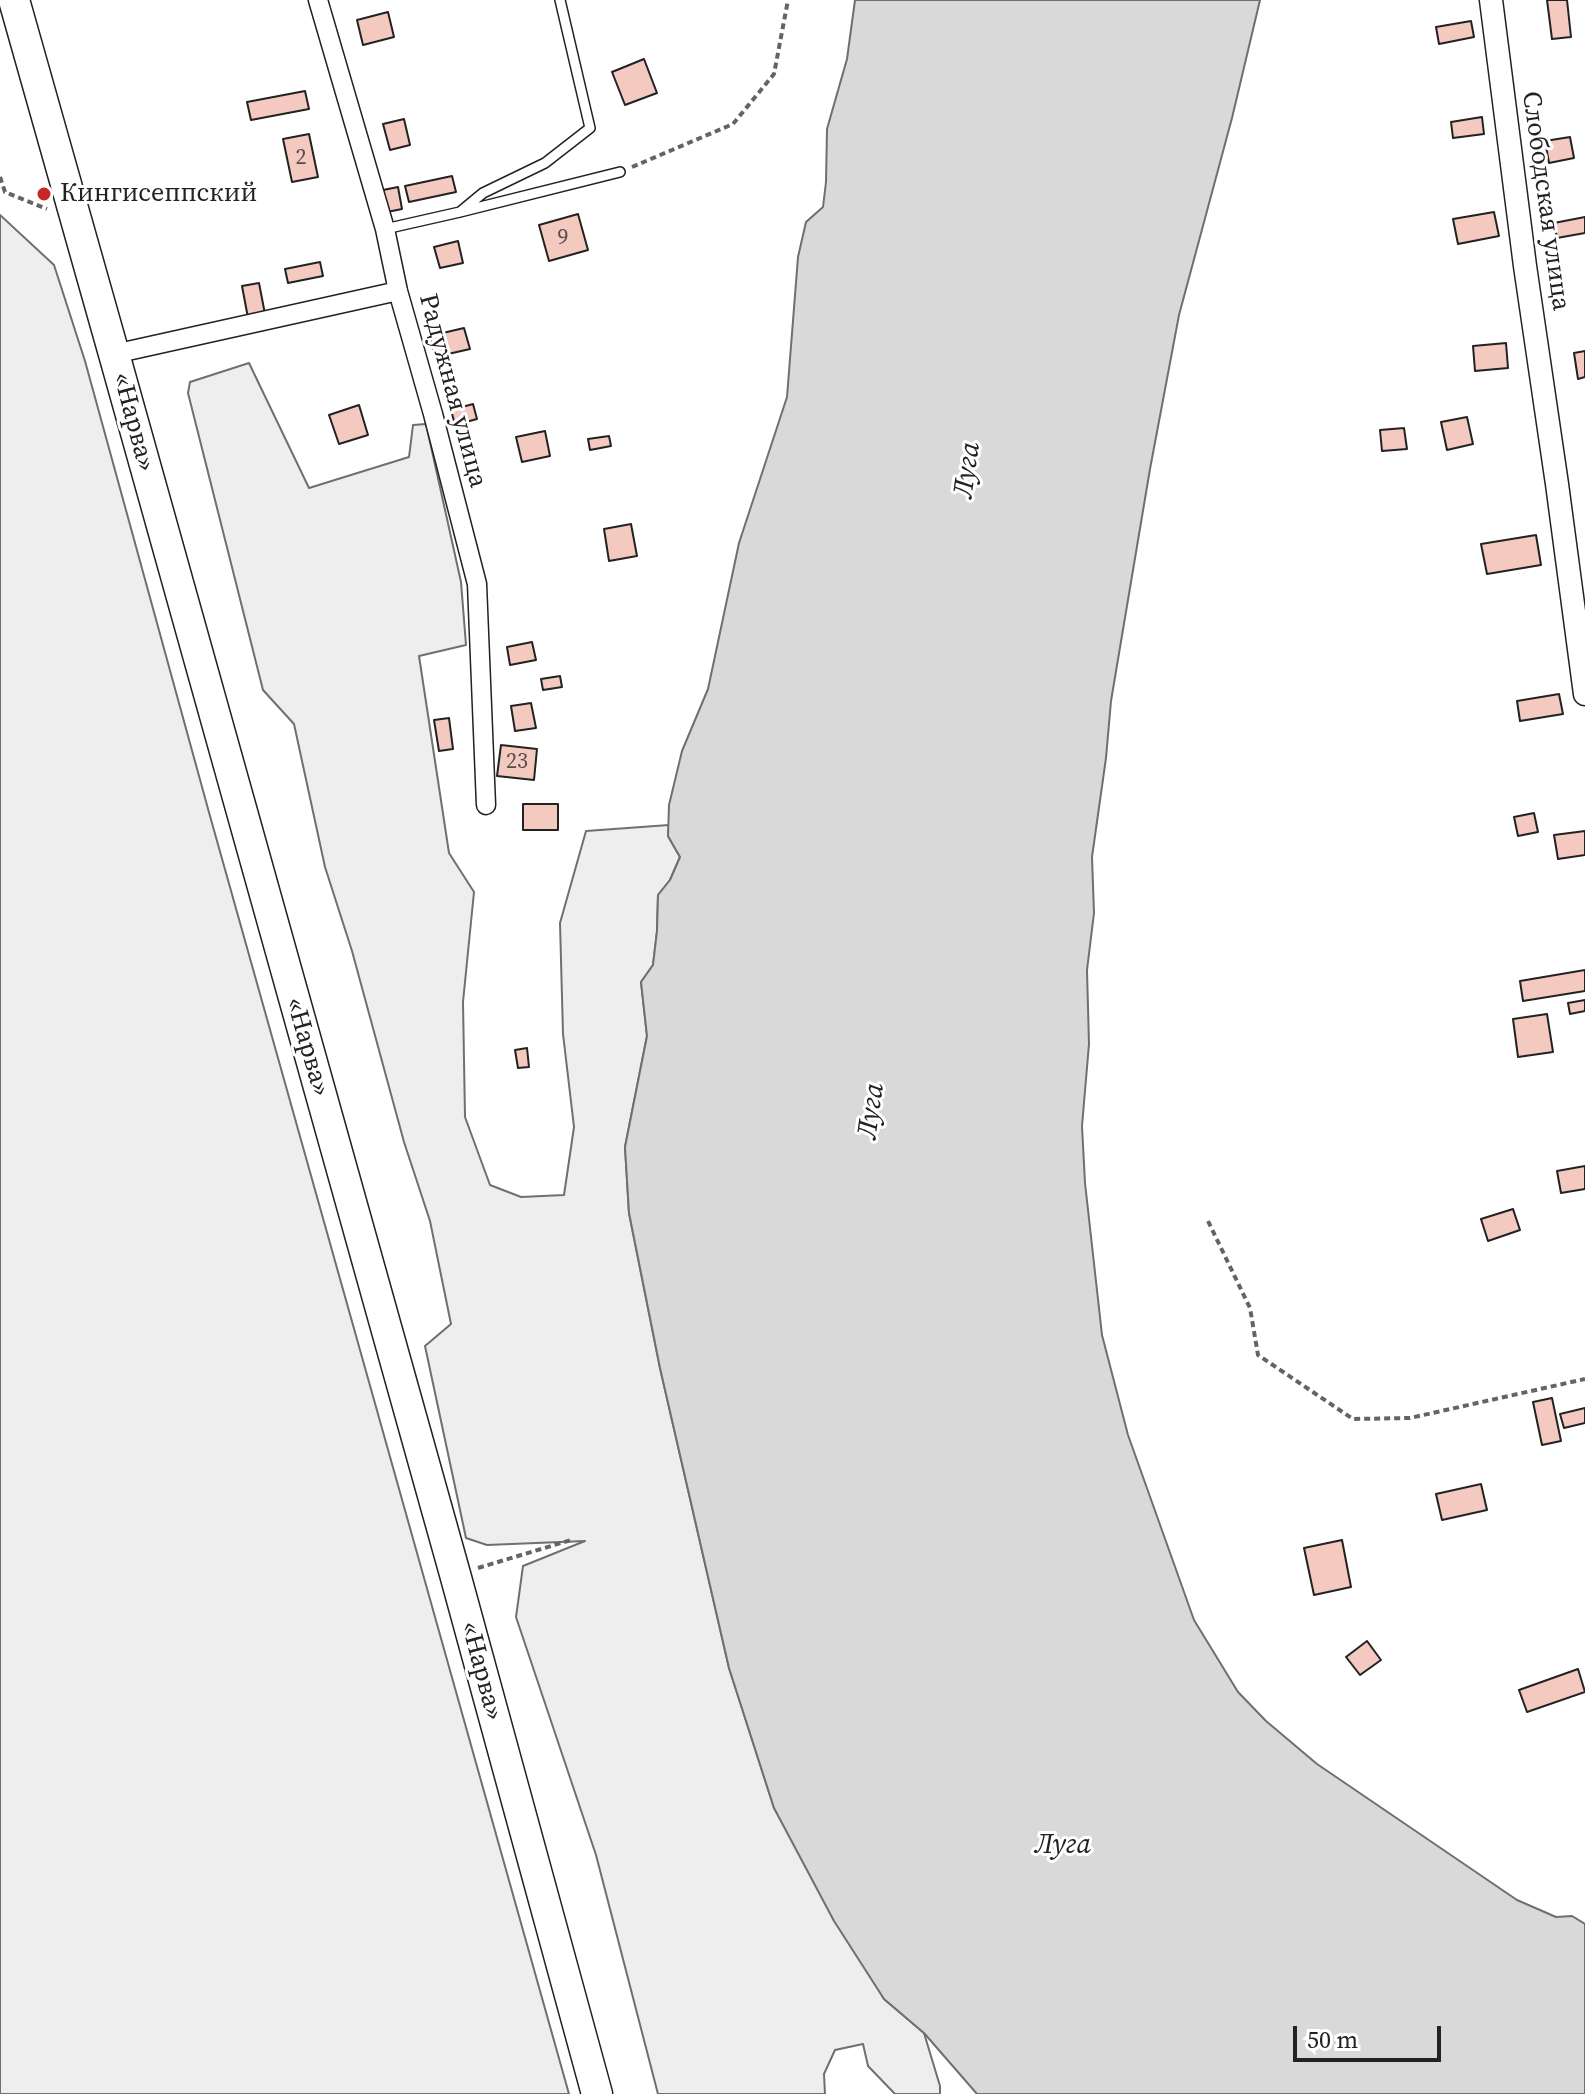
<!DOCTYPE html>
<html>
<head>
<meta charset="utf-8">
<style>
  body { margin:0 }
  #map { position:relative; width:1585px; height:2094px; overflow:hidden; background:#fff; font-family:"Source Serif 4",serif }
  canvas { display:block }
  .scale { position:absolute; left:1293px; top:2026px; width:148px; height:36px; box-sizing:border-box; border:4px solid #222; border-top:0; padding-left:10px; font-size:24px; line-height:28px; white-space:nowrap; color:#222; -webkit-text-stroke:6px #fff; paint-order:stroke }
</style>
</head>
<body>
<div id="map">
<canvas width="1585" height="2094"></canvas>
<div class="scale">50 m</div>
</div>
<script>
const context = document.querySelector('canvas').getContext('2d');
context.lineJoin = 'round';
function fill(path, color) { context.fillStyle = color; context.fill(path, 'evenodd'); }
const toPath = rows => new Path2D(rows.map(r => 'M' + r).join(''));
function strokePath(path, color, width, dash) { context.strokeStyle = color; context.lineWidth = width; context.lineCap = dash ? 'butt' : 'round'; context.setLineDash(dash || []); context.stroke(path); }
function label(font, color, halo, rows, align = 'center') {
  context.font = font + ' "Source Serif 4",serif'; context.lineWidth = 6; context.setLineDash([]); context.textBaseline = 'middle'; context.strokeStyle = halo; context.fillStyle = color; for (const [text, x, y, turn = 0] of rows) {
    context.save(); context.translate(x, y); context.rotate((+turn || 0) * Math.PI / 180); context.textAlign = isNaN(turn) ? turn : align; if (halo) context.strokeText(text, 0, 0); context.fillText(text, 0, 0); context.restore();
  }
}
const green = toPath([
  [0,215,54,265,85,361,210,816,569,2094,0,2094,0,215],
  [249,363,309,488,409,457,413,425,426,424,461,582,466,645,419,656,449,853,474,892,463,1002,465,1117,490,1185,521,1197,564,1195,574,1127,563,1034,560,923,586,831,669,825,668,836,680,857,670,880,658,895,657,931,653,965,641,982,647,1036,625,1147,629,1213,660,1368,729,1668,774,1808,884,1999,924,2033,940,2086,940,2094,895,2094,868,2066,863,2044,835,2050,824,2074,825,2094,658,2094,596,1855,516,1617,523,1566,585,1541,487,1545,466,1538,425,1346,451,1324,430,1221,404,1142,352,951,325,867,294,724,263,690,188,393,190,382,249,363]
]);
fill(green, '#eee');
strokePath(green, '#6f6f6f', 2);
const water = toPath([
  [855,0,1260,0,1232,118,1179,315,1150,469,1111,701,1106,758,1092,857,1094,913,1087,970,1089,1044,1082,1126,1085,1183,1102,1335,1128,1435,1194,1620,1238,1692,1266,1721,1317,1764,1517,1900,1556,1917,1572,1916,1585,1924,1585,2094,977,2094,924,2033,884,1999,834,1921,774,1808,729,1668,660,1368,629,1213,625,1147,647,1036,641,982,653,965,657,931,658,895,670,880,680,857,668,836,669,805,682,751,708,689,739,543,787,397,798,257,806,222,823,207,826,182,827,129,847,59,855,0]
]);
fill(water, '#d9d9d9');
strokePath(water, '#6f6f6f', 2);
const building = toPath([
  [1547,0,1567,0,1571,37,1552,39,1547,0],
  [388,12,394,37,363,45,357,20,388,12],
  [1471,21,1474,37,1439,44,1436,27,1471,21],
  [644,59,657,93,625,105,612,72,644,59],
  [305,91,309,109,251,120,247,102,305,91],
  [1482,117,1484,134,1453,138,1451,122,1482,117],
  [404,119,410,145,390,150,383,124,404,119],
  [309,134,318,177,292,182,283,139,309,134],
  [1570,137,1574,158,1549,163,1545,141,1570,137],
  [452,176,456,192,409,202,405,186,452,176],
  [398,187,402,209,387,212,383,190,398,187],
  [1494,212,1499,236,1458,244,1453,219,1494,212],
  [578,214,588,250,549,261,539,225,578,214],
  [1585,217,1585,233,1557,238,1554,223,1585,217],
  [458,241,463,263,440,268,434,247,458,241],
  [320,262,323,276,288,283,285,269,320,262],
  [259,283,265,314,248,318,242,286,259,283],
  [464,328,470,349,435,357,430,336,464,328],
  [1506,343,1508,368,1475,371,1473,346,1506,343],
  [1585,351,1585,377,1578,379,1574,353,1585,351],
  [473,404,477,419,455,425,451,410,473,404],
  [359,405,368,435,339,444,329,415,359,405],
  [1467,417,1473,444,1447,450,1441,422,1467,417],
  [1404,428,1407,449,1382,451,1380,430,1404,428],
  [545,431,550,456,522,462,516,437,545,431],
  [609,436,611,446,590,450,588,439,609,436],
  [631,524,637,556,609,561,604,529,631,524],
  [1536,535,1541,565,1487,574,1481,544,1536,535],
  [532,642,536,660,510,665,507,647,532,642],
  [560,676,562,687,543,690,541,679,560,676],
  [1559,694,1563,714,1520,721,1517,701,1559,694],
  [531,703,536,728,515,731,511,706,531,703],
  [449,718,453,749,439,751,434,720,449,718],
  [501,745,537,749,534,780,497,776,501,745],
  [523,804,558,804,558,830,523,830,523,804],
  [1534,813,1538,832,1518,836,1514,817,1534,813],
  [1585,831,1585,855,1558,859,1554,835,1585,831],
  [1585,970,1585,991,1523,1001,1520,981,1585,970],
  [1585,1000,1585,1011,1570,1014,1568,1003,1585,1000],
  [1547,1014,1553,1052,1518,1057,1513,1019,1547,1014],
  [527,1048,529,1067,518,1068,515,1050,527,1048],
  [1585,1166,1585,1189,1561,1193,1557,1171,1585,1166],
  [1513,1209,1520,1230,1488,1241,1481,1219,1513,1209],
  [1552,1398,1561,1441,1542,1445,1533,1402,1552,1398],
  [1585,1408,1585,1423,1564,1428,1560,1414,1585,1408],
  [1481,1484,1487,1510,1442,1520,1436,1494,1481,1484],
  [1342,1540,1351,1587,1314,1595,1304,1548,1342,1540],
  [1367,1641,1381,1660,1360,1675,1346,1657,1367,1641],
  [1578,1669,1585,1692,1527,1712,1519,1690,1578,1669]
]);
fill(building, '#f3c9c0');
strokePath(building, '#222', 2);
const service = toPath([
  [460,212,483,193,545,163,590,128,560,0],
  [385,229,460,212,620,172]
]);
const minor = toPath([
  [318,0,385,229,398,291,433,414,477,584,486,805],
  [114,354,398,291]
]);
const tertiary = toPath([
  [1491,0,1525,266,1557,484,1585,694]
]);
const trunk = toPath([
  [14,0,114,354,455,1574,597,2094]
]);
strokePath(service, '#222', 12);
strokePath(minor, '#222', 21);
strokePath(tertiary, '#222', 25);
strokePath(trunk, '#222', 33);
strokePath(toPath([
  [632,167,733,124,774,74,788,0],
  [0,177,5,192,47,209],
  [1208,1221,1250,1308,1258,1355,1353,1419,1410,1418,1585,1379],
  [478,1568,571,1540]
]), '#646464', 4, [6, 4]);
strokePath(service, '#fff', 9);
strokePath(minor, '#fff', 18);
strokePath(tertiary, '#fff', 22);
strokePath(trunk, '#fff', 30);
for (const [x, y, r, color] of [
  [44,194,8,"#c62828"]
]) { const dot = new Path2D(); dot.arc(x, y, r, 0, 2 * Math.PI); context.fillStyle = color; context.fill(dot); strokePath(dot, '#fff', 3); }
label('22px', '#564c4a', null, [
  ["2",301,158],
  ["9",563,238],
  ["23",517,762]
]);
label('26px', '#222', '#fff', [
  ["Кингисеппский",60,194]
], 'left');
label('26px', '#222', '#fff', [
  ["Слободская улица",1545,201,82],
  ["Радужная улица",452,391,75],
  ["«Нарва»",133,422,75],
  ["«Нарва»",307,1047,74],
  ["«Нарва»",481,1671,75]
]);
label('italic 28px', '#222', '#fff', [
  ["Луга",968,470,-82],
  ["Луга",872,1111,-82],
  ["Луга",1063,1846]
]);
</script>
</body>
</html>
